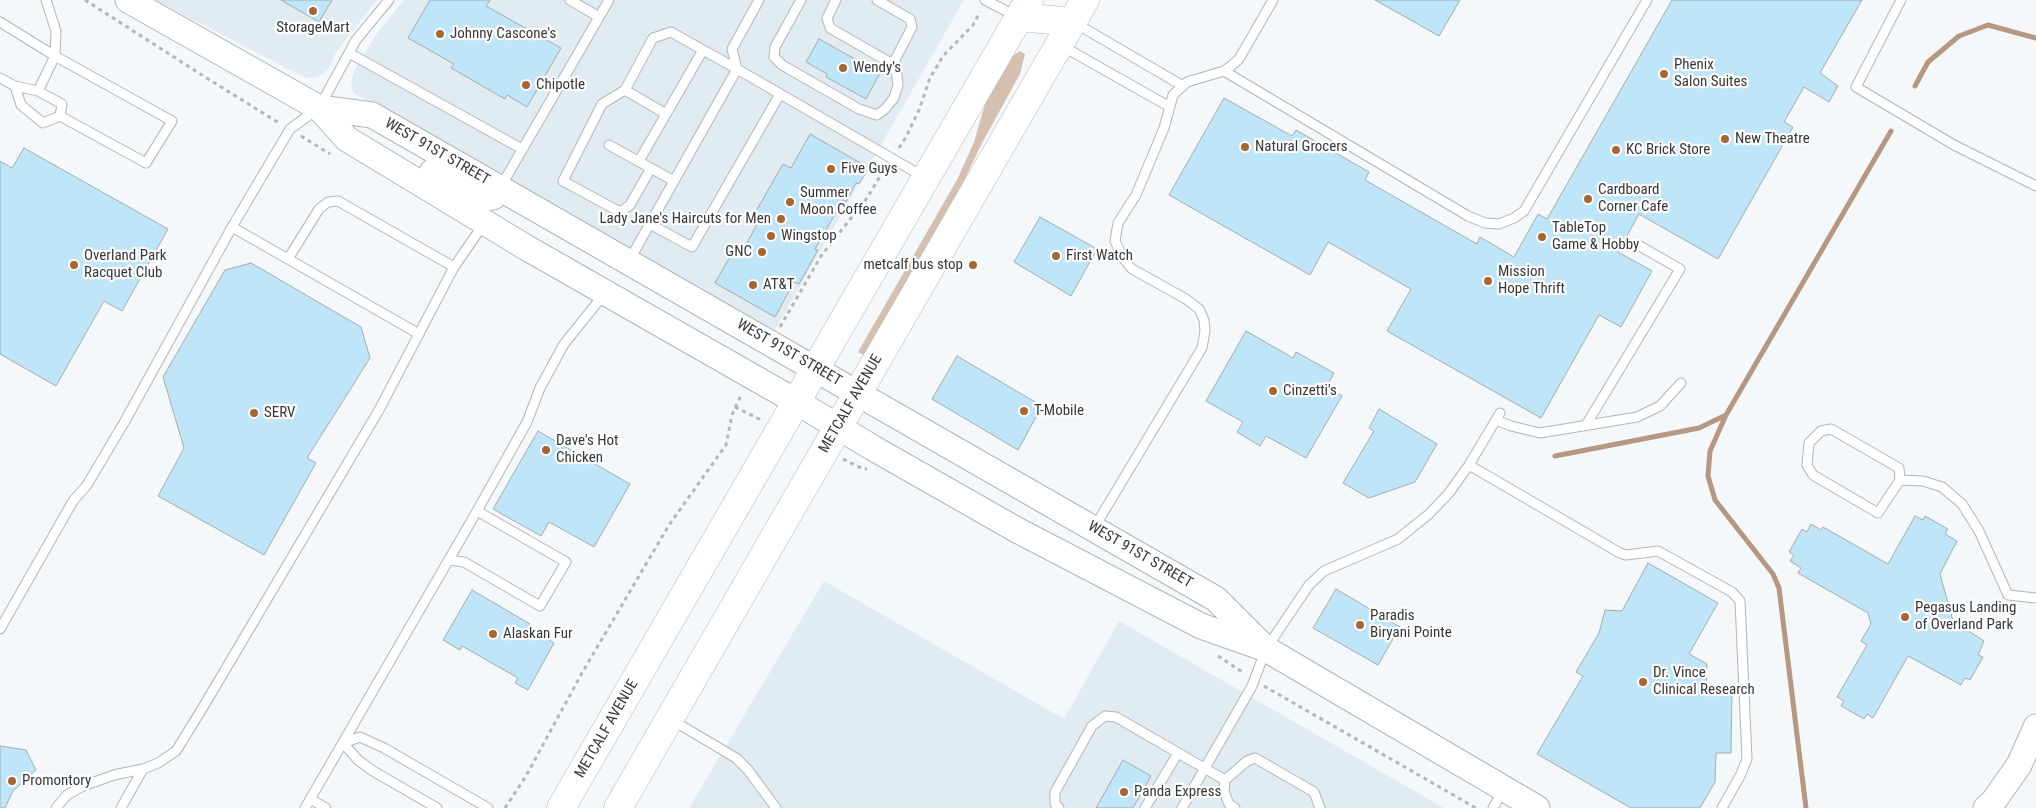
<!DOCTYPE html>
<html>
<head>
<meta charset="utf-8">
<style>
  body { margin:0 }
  canvas { display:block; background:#f4f8fa }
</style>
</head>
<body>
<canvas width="2036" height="808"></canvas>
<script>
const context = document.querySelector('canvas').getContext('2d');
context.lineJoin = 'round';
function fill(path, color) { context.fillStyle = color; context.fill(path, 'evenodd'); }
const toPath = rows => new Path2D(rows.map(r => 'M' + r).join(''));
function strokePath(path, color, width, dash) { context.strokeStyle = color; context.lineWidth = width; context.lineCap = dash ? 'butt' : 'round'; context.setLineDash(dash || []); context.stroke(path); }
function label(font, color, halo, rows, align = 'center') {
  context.font = font + ' "Roboto Condensed",sans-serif'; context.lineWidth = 4.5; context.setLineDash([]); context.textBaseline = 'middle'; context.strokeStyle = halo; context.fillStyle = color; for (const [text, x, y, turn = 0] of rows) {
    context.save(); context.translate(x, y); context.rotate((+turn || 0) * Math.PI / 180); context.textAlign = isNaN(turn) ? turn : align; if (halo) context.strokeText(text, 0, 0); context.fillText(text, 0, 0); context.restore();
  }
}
fill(toPath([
  [155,0,377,0,336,52,329,69,318,77,311,78,304,77],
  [404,0,964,0,775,330,766,329,739,315,353,93,351,82,355,69,378,32],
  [824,581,1064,719,1119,621,1444,808,689,808]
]), '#e1ecf2');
fill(toPath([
  [1020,51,1025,54,1020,74,982,143,938,235,866,356,858,352,958,178,974,142,986,101,993,85,1011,57]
]), '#d5bfb0');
strokePath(toPath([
  [1915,86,1928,62,1959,36,1988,25,2036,38],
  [1555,456,1699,428,1726,415],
  [1806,808,1779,588,1773,574,1715,500,1708,476,1710,451,1726,415,1891,131]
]), '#b69782', 5);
const building = toPath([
  [281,0,332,0,319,22,281,0],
  [430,0,490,0,486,6,561,48,527,107,507,95,505,99,451,68,454,64,408,38,430,0],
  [1375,0,1460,0,1439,36,1375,0],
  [1672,0,1862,0,1820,73,1838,86,1829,102,1804,87,1784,122,1793,127,1718,259,1639,214,1618,252,1652,271,1621,327,1599,315,1541,418,1387,331,1411,289,1328,242,1310,275,1169,195,1224,98,1292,136,1296,130,1369,172,1365,180,1477,244,1480,237,1514,257,1538,214,1547,219,1672,0],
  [819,39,880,73,866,99,826,77,827,74,806,62,819,39],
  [810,134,869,168,859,184,856,183,846,202,843,200,815,249,818,250,799,284,794,282,775,317,715,283,735,248,742,252,761,217,755,213,783,164,791,168,810,134],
  [24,148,168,229,122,311,104,301,56,386,0,354,0,161,12,168,24,148],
  [1040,217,1097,249,1071,296,1014,262,1040,217],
  [251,263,361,327,370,358,307,458,316,463,264,555,158,496,184,448,163,377,225,270,251,263],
  [1246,331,1293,358,1296,352,1334,373,1327,386,1342,396,1306,458,1266,436,1260,446,1237,432,1243,422,1206,401,1246,331],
  [957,356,1042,406,1018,450,932,399,957,356],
  [1379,409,1437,444,1415,482,1369,498,1343,483,1374,431,1369,428,1379,409],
  [538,431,630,484,594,547,549,522,541,536,493,509,538,431],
  [1915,516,1923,520,1925,516,1948,529,1945,534,1957,541,1940,574,1953,621,1984,641,1978,655,1983,657,1970,680,1965,678,1961,685,1908,656,1873,718,1867,714,1864,719,1841,706,1844,701,1837,697,1867,645,1861,641,1871,624,1868,613,1798,573,1801,568,1790,561,1794,555,1789,552,1802,529,1807,532,1811,524,1821,530,1823,527,1888,564,1915,516],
  [1648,563,1718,603,1689,654,1707,664,1706,688,1732,688,1731,753,1716,753,1715,782,1700,808,1631,808,1537,754,1583,676,1576,672,1599,633,1605,610,1622,611,1648,563],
  [1336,589,1400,627,1378,665,1313,628,1336,589],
  [472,590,530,624,528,627,554,643,528,690,515,683,518,678,462,646,460,650,443,640,472,590],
  [0,746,26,750,36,770,13,791,5,808,0,808,0,746],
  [1123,760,1151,776,1133,808,1096,808,1123,760]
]);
fill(building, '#bfe5f8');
strokePath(building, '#a7abac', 1);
const lane = toPath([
  [570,0,599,17],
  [759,0,732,49,737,69,924,177],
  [801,0,775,47,774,57,782,65,859,109,877,115,885,109,894,98,898,85,895,60],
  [836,0,827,18,830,28,889,62,895,60,912,27,910,19,877,0],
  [985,0,1016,16],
  [1901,0,1856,87,1954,145,2036,186],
  [0,22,55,56,56,31,46,0],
  [1075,23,1183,86],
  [1062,46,1170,107],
  [349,53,522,149],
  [1224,71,1468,216,1485,223,1499,224,1514,218,1524,211,1647,0],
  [0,78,15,86,38,91,62,104,60,116,43,123,21,105,15,86],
  [625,90,666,114],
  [38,91,55,56,172,121,146,163,60,116],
  [609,145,674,181,629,261],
  [639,161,703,50],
  [651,168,630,205,620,212,563,181,602,104,625,90,653,38,671,32,737,69,674,181],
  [500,188,609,0],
  [650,224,692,247,780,94],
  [232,227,288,259,319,209,328,202,338,201,454,267],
  [288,259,419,334],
  [1496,420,1511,426,1540,433,1637,417,1660,406,1681,383],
  [1586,425,1680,269,1638,245],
  [1831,429,1899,468,1900,480,1878,513,1813,475,1807,465,1809,443,1821,431,1831,429],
  [1469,465,1620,553,1626,555,1658,551,1732,592,1740,601,1747,759,1740,776,1722,808],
  [1900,480,1923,481,1942,487,1962,504,1979,531,2008,595,2036,598],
  [1094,528,1202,348,1205,331,1204,320,1199,309,1186,299,1132,269,1123,258,1115,241,1118,223,1136,195,1164,128,1173,95,1187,82,1224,71,1231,66,1239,59,1273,0],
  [449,560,464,562,540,606,566,562,477,511],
  [0,629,73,501,87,485,125,421,232,227,290,129,319,108,356,40,389,0],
  [672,720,736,758,748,770,776,808],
  [310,799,326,808],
  [56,808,67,795,83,786,114,775,143,769],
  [121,808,143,769,158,763,176,751,202,709,379,410,454,267,483,225],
  [305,808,477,511,527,422,540,388,564,344,605,293],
  [437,808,373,771,358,760,343,743,360,737,384,748,488,808],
  [1059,808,1055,804,1055,792,1092,726,1105,716,1116,717,1225,780],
  [1145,808,1178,753],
  [1182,808,1252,686,1266,649,1309,585,1324,571,1398,539,1429,514,1449,493,1469,465,1500,413],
  [1235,808,1229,804,1224,792,1225,780,1247,761,1255,758,1314,792,1320,808],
  [1493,808,1503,791]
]);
const secondary = toPath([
  [128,0,319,108,347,139,527,248,797,402,873,448,1017,530,1201,626,1266,649,1537,808],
  [319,108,372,115,1216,599,1261,644],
  [432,172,481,199,493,197,500,188],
  [1986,808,1993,802,2019,765,2036,727]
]);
const primary = toPath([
  [1019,17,1073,22],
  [561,808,1029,0],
  [618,808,1085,0]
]);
strokePath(lane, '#b2b5b7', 11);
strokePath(secondary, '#b2b5b7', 27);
strokePath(primary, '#b2b5b7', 29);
strokePath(toPath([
  [85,0,205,77,279,123],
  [301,136,330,154],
  [899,148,906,137,919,110,930,78,943,56,973,25,980,12],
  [780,327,821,256,867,198,885,168],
  [735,407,761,420],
  [843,459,863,469,867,469],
  [1218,656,1244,673],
  [1264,686,1476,808],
  [505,808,526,776,582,673,669,525,726,445,732,415,742,393]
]), '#b4b7b8', 3, [4, 4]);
strokePath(lane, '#fff', 9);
strokePath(secondary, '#fff', 25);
strokePath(primary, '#fff', 28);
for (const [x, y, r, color] of [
  [313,11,5,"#a66531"],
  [440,34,5,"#a66531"],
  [843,68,5,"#a66531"],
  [1664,74,5,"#a66531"],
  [526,85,5,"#a66531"],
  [1725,139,5,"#a66531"],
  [1245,147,5,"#a66531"],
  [1616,150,5,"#a66531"],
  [831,169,5,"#a66531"],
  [1588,199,5,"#a66531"],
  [790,202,5,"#a66531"],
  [781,219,5,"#a66531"],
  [771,236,5,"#a66531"],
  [1542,237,5,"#a66531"],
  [762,252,5,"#a66531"],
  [1056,256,5,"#a66531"],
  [74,265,5,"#a66531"],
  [973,265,5,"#a66531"],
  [1488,281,5,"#a66531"],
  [753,285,5,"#a66531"],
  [1273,391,5,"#a66531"],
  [1024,411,5,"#a66531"],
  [254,413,5,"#a66531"],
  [546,450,5,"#a66531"],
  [1905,617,5,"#a66531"],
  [1360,625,5,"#a66531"],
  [493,634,5,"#a66531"],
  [1643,682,5,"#a66531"],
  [12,781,5,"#a66531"],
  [1124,792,5,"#a66531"]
]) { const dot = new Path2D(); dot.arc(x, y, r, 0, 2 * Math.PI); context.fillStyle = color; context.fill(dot); strokePath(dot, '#fff', 2); }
label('15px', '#363738', '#fff', [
  ["StorageMart",313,28,"center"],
  ["Johnny Cascone's",450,34],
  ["Phenix",1674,65],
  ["Salon Suites",1674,82],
  ["Wendy's",853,68],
  ["Chipotle",536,85],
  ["New Theatre",1735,139],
  ["Natural Grocers",1255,147],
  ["KC Brick Store",1626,150],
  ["Five Guys",841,169],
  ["Cardboard",1598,190],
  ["Corner Cafe",1598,207],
  ["Summer",800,193],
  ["Moon Coffee",800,210],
  ["Lady Jane's Haircuts for Men",771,219,"right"],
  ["TableTop",1552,228],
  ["Game & Hobby",1552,245],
  ["Wingstop",781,236],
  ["GNC",752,252,"right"],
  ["Overland Park",84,256],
  ["Racquet Club",84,273],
  ["First Watch",1066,256],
  ["metcalf bus stop",963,265,"right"],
  ["Mission",1498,272],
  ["Hope Thrift",1498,289],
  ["AT&T",763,285],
  ["Cinzetti's",1283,391],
  ["T-Mobile",1034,411],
  ["SERV",264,413],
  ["Dave's Hot",556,441],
  ["Chicken",556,458],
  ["Pegasus Landing",1915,608],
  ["of Overland Park",1915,625],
  ["Paradis",1370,616],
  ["Biryani Pointe",1370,633],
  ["Alaskan Fur",503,634],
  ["Dr. Vince",1653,673],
  ["Clinical Research",1653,690],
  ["Promontory",22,781],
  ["Panda Express",1134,792]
], 'left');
label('15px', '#363738', '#fff', [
  ["WEST 91ST STREET",437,152,30],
  ["WEST 91ST STREET",789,353,30],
  ["METCALF AVENUE",851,404,-60],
  ["WEST 91ST STREET",1140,555,30],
  ["METCALF AVENUE",607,729,-60]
]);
</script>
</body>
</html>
